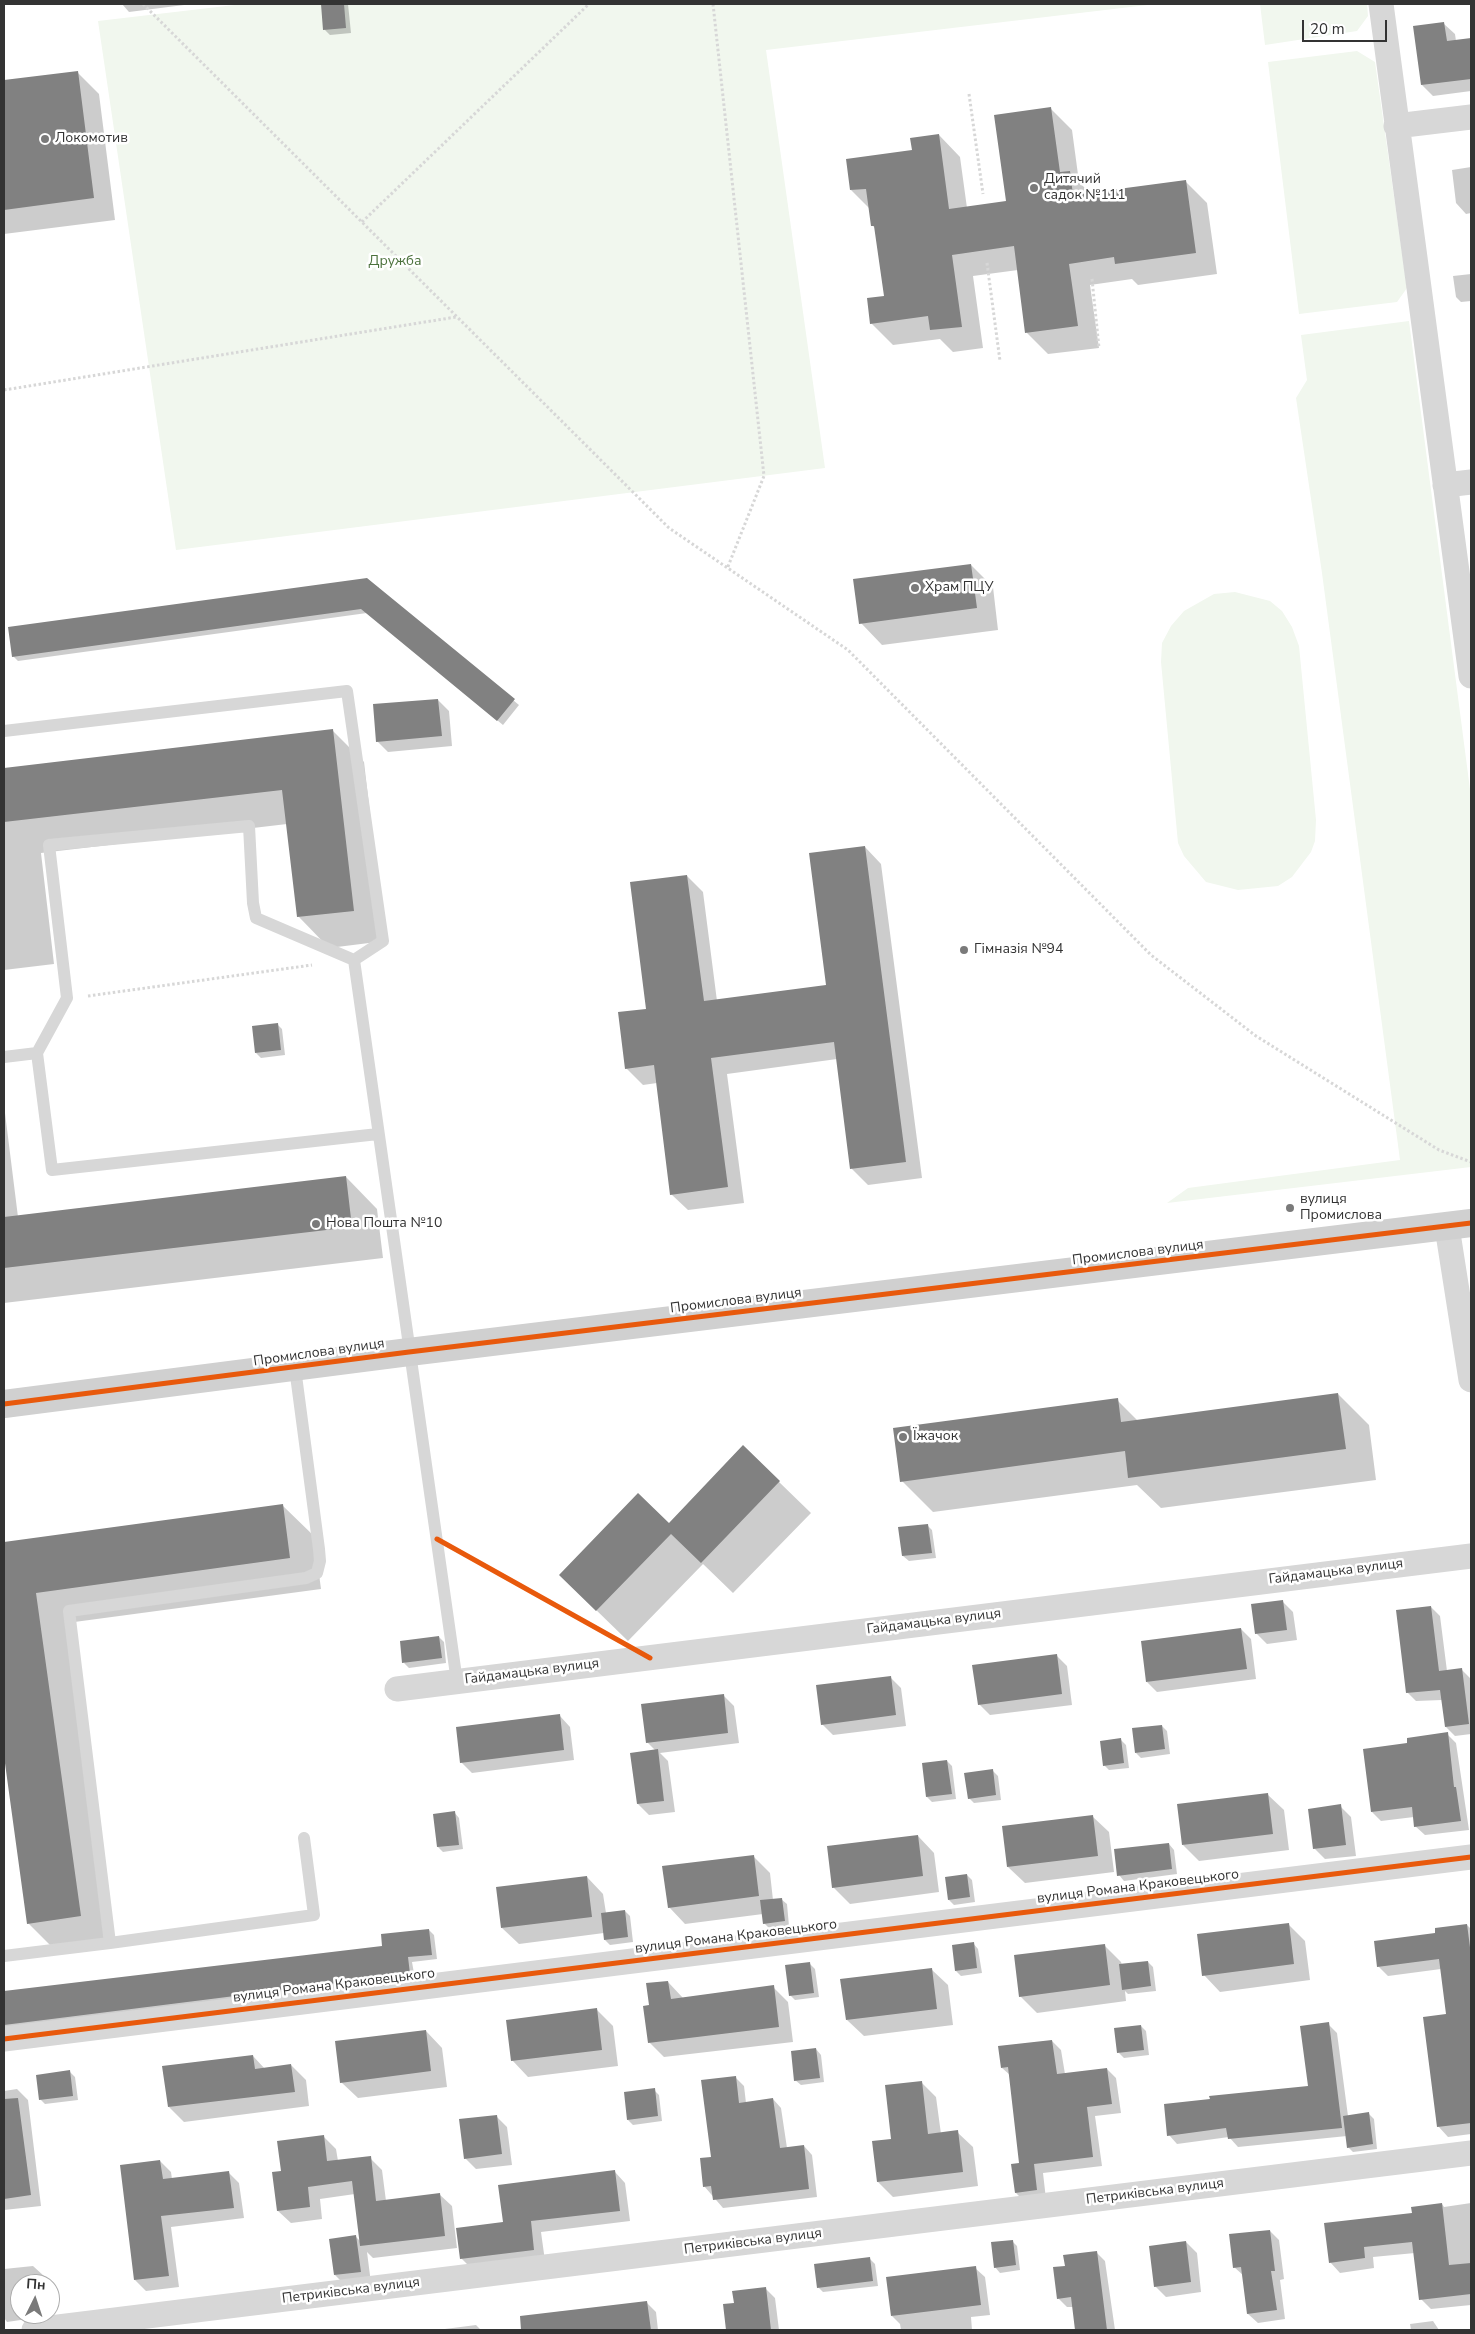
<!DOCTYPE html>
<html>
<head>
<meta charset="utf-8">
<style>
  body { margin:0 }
  #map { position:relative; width:1475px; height:2334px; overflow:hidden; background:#fff; font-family:"Nunito Sans",sans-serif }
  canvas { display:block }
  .frame { position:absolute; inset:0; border:5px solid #333; pointer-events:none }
  .north { position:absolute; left:10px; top:2274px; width:50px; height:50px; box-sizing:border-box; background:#fff; border:1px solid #adadad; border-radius:50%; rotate:4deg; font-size:14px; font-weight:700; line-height:20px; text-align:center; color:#333 }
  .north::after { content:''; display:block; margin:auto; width:18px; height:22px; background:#7a7a7a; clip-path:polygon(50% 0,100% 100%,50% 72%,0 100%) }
  .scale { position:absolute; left:1302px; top:20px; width:85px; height:22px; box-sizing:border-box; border:2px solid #333; border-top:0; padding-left:6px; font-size:15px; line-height:18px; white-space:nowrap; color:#333; -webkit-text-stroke:4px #fff; paint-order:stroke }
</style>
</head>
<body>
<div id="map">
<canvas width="1475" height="2334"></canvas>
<div class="frame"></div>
<div class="north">Пн</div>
<div class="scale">20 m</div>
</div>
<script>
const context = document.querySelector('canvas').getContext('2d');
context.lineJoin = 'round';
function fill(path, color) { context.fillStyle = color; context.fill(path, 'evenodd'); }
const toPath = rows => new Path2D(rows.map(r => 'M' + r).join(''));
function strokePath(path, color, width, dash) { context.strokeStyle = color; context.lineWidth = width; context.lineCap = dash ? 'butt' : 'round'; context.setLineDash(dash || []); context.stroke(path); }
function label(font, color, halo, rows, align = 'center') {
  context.font = font + ' "Nunito Sans",sans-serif'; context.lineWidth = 5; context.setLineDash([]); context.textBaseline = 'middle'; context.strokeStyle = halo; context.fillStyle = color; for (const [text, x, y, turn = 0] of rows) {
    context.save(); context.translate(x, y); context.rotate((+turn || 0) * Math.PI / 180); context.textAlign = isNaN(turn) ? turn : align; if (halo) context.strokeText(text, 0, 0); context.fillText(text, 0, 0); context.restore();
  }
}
fill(toPath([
  [243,4,1156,4,766,50,825,468,176,550,98,21],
  [1260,4,1367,4,1368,16,1357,31,1265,45],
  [1357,51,1375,62,1407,288,1397,302,1299,314,1268,62],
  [1409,321,1471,797,1471,1167,1167,1203,1188,1188,1400,1160,1322,573,1296,398,1307,380,1301,335],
  [1235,592,1270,601,1282,611,1292,627,1299,646,1316,820,1315,841,1311,852,1292,877,1278,886,1238,890,1206,882,1184,856,1178,843,1161,662,1162,643,1171,626,1184,611,1214,594]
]), '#f1f7ee');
fill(toPath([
  [122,4,192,4,129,12],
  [322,4,348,4,351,33,330,35,325,30],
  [1444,24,1455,34,1456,41,1471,39,1471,91,1433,96,1422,85],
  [77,72,99,94,115,220,4,234,4,82],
  [1051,109,1072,130,1079,182,1091,194,1185,181,1207,203,1217,274,1138,285,1132,279,1090,285,1099,348,1048,354,1027,333,1018,270,973,276,983,348,953,352,940,339,893,345,871,323,885,297,876,229,872,225,870,209,851,190,939,135,960,157,967,208,1007,202],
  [1471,167,1471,213,1466,214,1456,203,1452,170],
  [1471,274,1471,301,1461,302,1456,297,1453,276],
  [971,565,993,587,998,630,882,645,861,623],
  [367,579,519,705,503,725,367,613,18,661,13,656],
  [438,700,449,711,452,746,388,752,377,741],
  [332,730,364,762,385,941,329,948,298,916,287,824,41,853,54,964,4,970,4,769],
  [865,847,881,864,922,1178,868,1185,852,1169,837,1059,727,1074,744,1203,688,1210,671,1194,657,1083,643,1085,626,1068,647,1010,687,876,703,892,717,1001,828,986],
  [277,1024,282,1029,285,1055,261,1058,256,1053],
  [4,1105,18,1217,346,1177,377,1209,383,1258,4,1303],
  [1338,1394,1369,1425,1376,1480,1161,1508,1137,1485,933,1512,902,1481,1117,1400,1138,1421],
  [743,1447,811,1513,733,1593,703,1564,628,1641,592,1606],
  [282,1505,314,1536,321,1589,67,1623,112,1947,59,1954,28,1923,4,1747,4,1543],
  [927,1525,932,1530,936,1558,909,1561,903,1556,900,1528],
  [1282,1601,1293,1612,1297,1640,1267,1644,1256,1633],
  [1431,1607,1440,1616,1447,1671,1461,1669,1471,1679,1471,1734,1455,1736,1446,1727,1442,1700,1416,1701,1407,1692],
  [1241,1629,1251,1639,1256,1679,1157,1692,1147,1682],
  [439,1637,444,1642,446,1663,409,1668,404,1663],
  [1056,1655,1067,1666,1072,1705,990,1715,979,1704],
  [890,1677,901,1688,906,1726,833,1735,822,1724],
  [723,1695,734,1706,739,1743,660,1753,668,1761,675,1812,649,1815,638,1804,656,1751,647,1742],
  [560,1716,570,1727,574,1760,472,1773,461,1762],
  [1162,1726,1167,1731,1170,1754,1141,1758,1136,1753],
  [1447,1734,1456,1743,1469,1830,1425,1835,1415,1826,1414,1817,1381,1821,1372,1812,1409,1744],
  [1121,1740,1126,1745,1129,1768,1109,1770,1104,1765],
  [947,1761,952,1766,956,1799,932,1802,927,1797],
  [993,1771,998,1776,1001,1800,974,1803,969,1798],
  [1267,1794,1284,1810,1289,1850,1199,1861,1183,1845],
  [1340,1806,1351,1817,1356,1856,1325,1859,1314,1848],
  [454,1812,459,1818,463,1849,443,1852,438,1847],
  [1092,1816,1109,1832,1114,1872,1025,1883,1008,1867],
  [918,1836,934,1853,939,1892,850,1904,833,1887],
  [1169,1844,1174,1850,1177,1874,1124,1881,1119,1875],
  [754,1857,770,1873,773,1900,781,1899,787,1904,789,1926,769,1928,764,1923,763,1914,685,1924,669,1907],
  [967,1875,972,1880,975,1902,954,1905,949,1900],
  [587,1877,603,1894,606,1913,625,1911,630,1916,633,1942,610,1945,605,1940,604,1933,519,1944,502,1928],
  [1288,1924,1305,1941,1310,1980,1220,1992,1204,1975],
  [1467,1925,1471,1929,1471,2134,1448,2137,1438,2126,1447,2015,1441,1969,1388,1976,1378,1966,1437,1935],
  [429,1930,434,1935,437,1959,412,1962,415,1979,4,2030,4,1992,383,1947],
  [973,1943,978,1949,982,1973,961,1976,956,1971],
  [1105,1946,1121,1962,1122,1965,1148,1962,1153,1967,1156,1991,1128,1994,1125,1991,1126,2001,1037,2013,1020,1996],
  [810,1964,815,1969,819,1997,795,2000,790,1995],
  [931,1969,948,1985,953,2025,864,2036,847,2020],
  [668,1982,683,1998,773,1987,788,2002,793,2042,664,2057,649,2042,650,2006],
  [596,2009,613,2026,618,2066,528,2077,512,2060],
  [1328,2024,1337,2033,1348,2116,1369,2114,1374,2119,1377,2149,1353,2152,1348,2147,1347,2136,1238,2147,1229,2137,1177,2144,1169,2135,1211,2100,1309,2087],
  [1141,2026,1146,2031,1149,2055,1124,2058,1119,2053],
  [426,2031,442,2048,447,2087,358,2098,341,2082],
  [1052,2041,1061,2050,1065,2074,1107,2069,1116,2078,1121,2113,1095,2116,1102,2166,1043,2173,1046,2199,1025,2202,1016,2193,1021,2164,1010,2075,1002,2068],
  [816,2049,821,2055,824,2082,801,2085,795,2080],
  [253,2056,265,2069,291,2065,306,2080,309,2106,184,2122,169,2107],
  [70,2072,75,2077,78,2100,45,2104,40,2099],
  [735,2077,744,2086,746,2103,773,2099,781,2108,787,2148,804,2146,812,2155,817,2197,723,2208,704,2186],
  [921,2082,936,2097,941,2134,957,2132,973,2147,978,2186,893,2197,878,2182,893,2140],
  [17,2089,28,2100,41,2206,4,2210,4,2091],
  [654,2090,659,2095,662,2121,633,2125,628,2120],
  [496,2116,507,2127,512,2165,476,2169,465,2158],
  [324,2137,336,2149,338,2161,370,2158,382,2170,386,2201,439,2194,452,2206,457,2248,373,2258,367,2252,371,2283,346,2286,335,2275,356,2237,360,2241,355,2194,320,2199,322,2219,291,2223,278,2211,282,2172],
  [160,2161,171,2172,172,2179,228,2172,239,2183,244,2218,171,2227,179,2287,146,2291,135,2280],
  [615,2172,625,2183,630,2221,541,2232,545,2261,472,2269,461,2258,504,2223],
  [1471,2203,1471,2305,1431,2309,1421,2299,1415,2253,1373,2257,1374,2268,1340,2273,1330,2262,1413,2214,1442,2204,1444,2207],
  [1270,2231,1279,2240,1284,2279,1280,2280,1285,2319,1258,2323,1248,2314,1244,2276,1234,2267],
  [1012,2241,1017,2246,1020,2270,1000,2273,995,2267],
  [1186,2242,1197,2253,1201,2292,1166,2297,1155,2286],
  [1096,2252,1105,2261,1115,2330,1077,2330,1074,2307,1067,2307,1058,2298,1066,2267],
  [870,2259,875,2264,878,2286,823,2292,818,2287],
  [33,2266,44,2276,44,2284,20,2284,20,2314,48,2314,48,2316,7,2322,4,2318,4,2269],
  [975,2268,985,2277,990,2315,971,2317,972,2330,901,2330,900,2324,892,2316],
  [765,2288,775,2298,779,2330,727,2330,724,2305,735,2304],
  [647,2303,656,2312,658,2330,559,2330,557,2312],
  [1433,2321,1439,2330,1411,2330,1410,2324],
  [476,2325,481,2330,437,2330]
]), '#0003');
fill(toPath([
  [321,4,344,4,346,28,323,30],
  [1444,22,1447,41,1471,38,1471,79,1421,85,1413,26],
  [78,71,94,198,4,210,4,80],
  [1051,107,1060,172,1070,171,1073,195,1186,180,1196,253,1115,264,1114,257,1069,264,1078,326,1025,333,1014,246,952,255,962,327,930,330,928,316,870,324,867,298,884,296,874,226,871,226,866,189,850,190,846,159,912,150,910,138,939,134,949,209,1006,201,994,115],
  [971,564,977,608,859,624,853,579],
  [367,578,515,699,497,721,361,609,12,657,8,627],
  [438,699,442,736,376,742,373,704],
  [333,729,354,911,297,917,282,790,4,822,4,768],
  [865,846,906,1162,850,1169,834,1042,711,1058,728,1187,670,1195,654,1065,625,1069,618,1012,646,1009,630,882,687,875,704,1001,826,985,809,853],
  [278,1023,281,1050,255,1053,252,1026],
  [346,1176,352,1227,4,1268,4,1217],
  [1338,1393,1346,1449,1128,1478,1125,1451,900,1482,893,1428,1118,1398,1121,1422],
  [743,1445,780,1481,701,1563,671,1534,596,1611,559,1575,638,1493,669,1523],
  [283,1504,290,1558,36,1593,81,1916,27,1924,4,1756,4,1542],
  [928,1524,932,1553,902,1556,898,1527],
  [1283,1600,1287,1630,1255,1634,1251,1604],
  [1431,1606,1439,1671,1462,1668,1469,1724,1445,1727,1440,1690,1406,1693,1396,1610],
  [1241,1628,1247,1669,1146,1682,1141,1641],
  [439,1636,442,1658,402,1663,400,1641],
  [1057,1654,1062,1694,978,1705,972,1665],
  [891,1676,896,1715,821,1725,816,1685],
  [724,1694,728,1733,646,1743,641,1704],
  [560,1714,564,1750,460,1763,456,1727],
  [1162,1725,1165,1749,1135,1753,1132,1728],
  [1448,1732,1454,1787,1456,1787,1461,1821,1414,1827,1412,1807,1371,1812,1363,1749,1407,1743,1407,1738],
  [1121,1738,1124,1763,1103,1766,1100,1741],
  [658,1749,664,1801,637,1804,630,1753],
  [947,1760,952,1794,926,1797,922,1763],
  [993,1769,996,1795,968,1799,964,1773],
  [1268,1793,1273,1834,1182,1845,1177,1804],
  [1341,1804,1346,1845,1313,1849,1308,1809],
  [455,1811,459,1845,437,1847,433,1814],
  [1093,1815,1098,1856,1007,1867,1002,1826],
  [918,1835,923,1876,832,1888,827,1846],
  [1169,1843,1172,1869,1117,1876,1114,1849],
  [754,1855,759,1896,668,1908,662,1866],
  [967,1874,970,1897,948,1900,945,1877],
  [587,1876,592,1917,501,1928,496,1887],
  [782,1898,785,1921,763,1924,760,1900],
  [625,1910,628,1937,604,1940,601,1913],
  [1289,1923,1294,1964,1202,1976,1197,1934],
  [1467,1924,1471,1955,1471,2123,1437,2127,1423,2017,1446,2014,1439,1959,1377,1967,1374,1941,1435,1933,1435,1928],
  [429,1929,432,1955,408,1957,410,1974,4,2025,4,1991,382,1946,381,1934],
  [974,1942,977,1968,955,1971,952,1945],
  [1105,1944,1110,1985,1019,1997,1014,1955],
  [1148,1961,1151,1986,1122,1990,1119,1964],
  [810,1962,814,1993,789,1996,785,1965],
  [932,1968,937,2009,846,2020,840,1979],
  [668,1981,671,1999,774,1985,779,2027,648,2043,643,2006,649,2005,646,1983],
  [597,2008,602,2050,511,2061,506,2020],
  [1329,2022,1342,2128,1228,2139,1226,2128,1167,2136,1164,2104,1210,2099,1209,2096,1308,2086,1300,2026],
  [1141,2025,1144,2050,1117,2053,1114,2028],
  [426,2030,431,2071,340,2083,335,2041],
  [1052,2040,1057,2074,1107,2068,1112,2104,1087,2107,1093,2157,1034,2164,1037,2190,1015,2193,1011,2164,1019,2163,1008,2067,1001,2068,998,2046],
  [816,2048,820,2078,794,2081,791,2051],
  [253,2055,255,2069,291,2064,295,2092,168,2107,162,2066],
  [70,2070,73,2096,39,2100,36,2075],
  [736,2076,739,2103,773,2098,780,2148,804,2145,809,2189,713,2200,711,2186,703,2187,700,2158,711,2157,701,2080],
  [922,2081,928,2134,958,2130,963,2172,877,2182,872,2141,891,2139,885,2085],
  [655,2088,658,2116,627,2120,624,2092],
  [18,2098,31,2195,4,2199,4,2099],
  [1369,2112,1373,2144,1347,2148,1343,2116],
  [497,2115,502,2154,464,2159,459,2119],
  [324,2135,327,2161,371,2156,376,2201,440,2193,445,2236,360,2246,352,2181,308,2187,310,2207,277,2211,272,2172,281,2171,277,2141],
  [160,2160,163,2179,229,2171,234,2208,161,2216,169,2276,134,2280,120,2165],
  [615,2170,620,2211,531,2221,534,2250,460,2259,456,2228,503,2222,498,2185],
  [1442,2203,1449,2265,1471,2263,1471,2294,1419,2300,1412,2242,1364,2247,1365,2258,1329,2263,1324,2223,1412,2213,1411,2207],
  [1270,2230,1275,2271,1271,2271,1277,2310,1247,2314,1241,2267,1233,2268,1229,2234],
  [356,2235,361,2272,334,2275,329,2239],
  [1013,2240,1016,2265,994,2268,991,2242],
  [1186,2241,1191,2282,1154,2287,1149,2246],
  [1097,2251,1107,2330,1075,2330,1071,2297,1057,2299,1053,2267,1065,2266,1063,2255],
  [870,2257,873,2281,817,2288,814,2264],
  [976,2266,981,2305,891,2316,886,2277],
  [766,2287,771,2330,726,2330,723,2304,734,2303,732,2291],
  [647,2301,651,2330,521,2330,520,2316]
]), '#818181');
strokePath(toPath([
  [143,4,669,528,848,650,1151,955,1256,1036,1439,1150,1471,1162],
  [713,4,764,476,727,569],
  [969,94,983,194],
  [362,222,589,4],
  [987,263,1000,361],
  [1092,279,1099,348],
  [4,390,456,317],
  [88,996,312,965]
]), '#d7d7d7', 3, [2.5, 2.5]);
strokePath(toPath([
  [4,731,347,691,383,941,354,960,457,1682],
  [37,1053,67,998,49,845,249,826,253,903,256,918,354,960],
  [4,1057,37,1053,52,1170,378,1134],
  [110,1943,314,1915,304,1838],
  [4,1956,110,1943,69,1611,306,1578,317,1573,320,1561,319,1549,295,1368]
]), '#d7d7d7', 12);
strokePath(toPath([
  [1381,4,1471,676],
  [1396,126,1471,117],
  [1445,485,1471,482],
  [1447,1227,1471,1380],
  [397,1689,1471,1556],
  [4,2039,1471,1857],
  [34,2330,1471,2153]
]), '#d7d7d7', 25);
strokePath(toPath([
  [4,1404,409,1352,1471,1223]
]), '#d0d0d0', 28);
strokePath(toPath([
  [4,1404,409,1352,1471,1223],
  [437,1539,650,1658],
  [4,2039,1471,1857]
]), '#e8590c', 5);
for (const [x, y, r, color] of [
  [45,139,5,"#7a7a7a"],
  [1034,188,5,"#7a7a7a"],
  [915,588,5,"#7a7a7a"],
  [964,950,5,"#7a7a7a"],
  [1290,1208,5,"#7a7a7a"],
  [316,1224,5,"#7a7a7a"],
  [903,1437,5,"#7a7a7a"]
]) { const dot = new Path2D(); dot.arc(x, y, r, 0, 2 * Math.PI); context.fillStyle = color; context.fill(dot); strokePath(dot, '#fff', 2); }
label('14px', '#333', '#fff', [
  ["Локомотив",55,139],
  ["Дитячий",1044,180],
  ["садок №111",1044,196],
  ["Храм ПЦУ",925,588],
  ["Гімназія №94",974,950],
  ["вулиця",1300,1200],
  ["Промислова",1300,1216],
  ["Нова Пошта №10",326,1224],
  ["Їжачок",913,1437]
], 'left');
label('14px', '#4c723d', '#fff', [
  ["Дружба",395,262]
]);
label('14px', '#333', '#fff', [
  ["Промислова вулиця",1138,1253,-7],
  ["Промислова вулиця",736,1301,-7],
  ["Промислова вулиця",319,1353,-8],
  ["Гайдамацька вулиця",1336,1572,-7],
  ["Гайдамацька вулиця",934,1622,-7],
  ["Гайдамацька вулиця",532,1672,-7],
  ["вулиця Романа Краковецького",1138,1887,-7],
  ["вулиця Романа Краковецького",736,1937,-7],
  ["вулиця Романа Краковецького",334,1986,-7],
  ["Петриківська вулиця",1155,2192,-7],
  ["Петриківська вулиця",753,2242,-7],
  ["Петриківська вулиця",351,2291,-7]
]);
</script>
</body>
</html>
